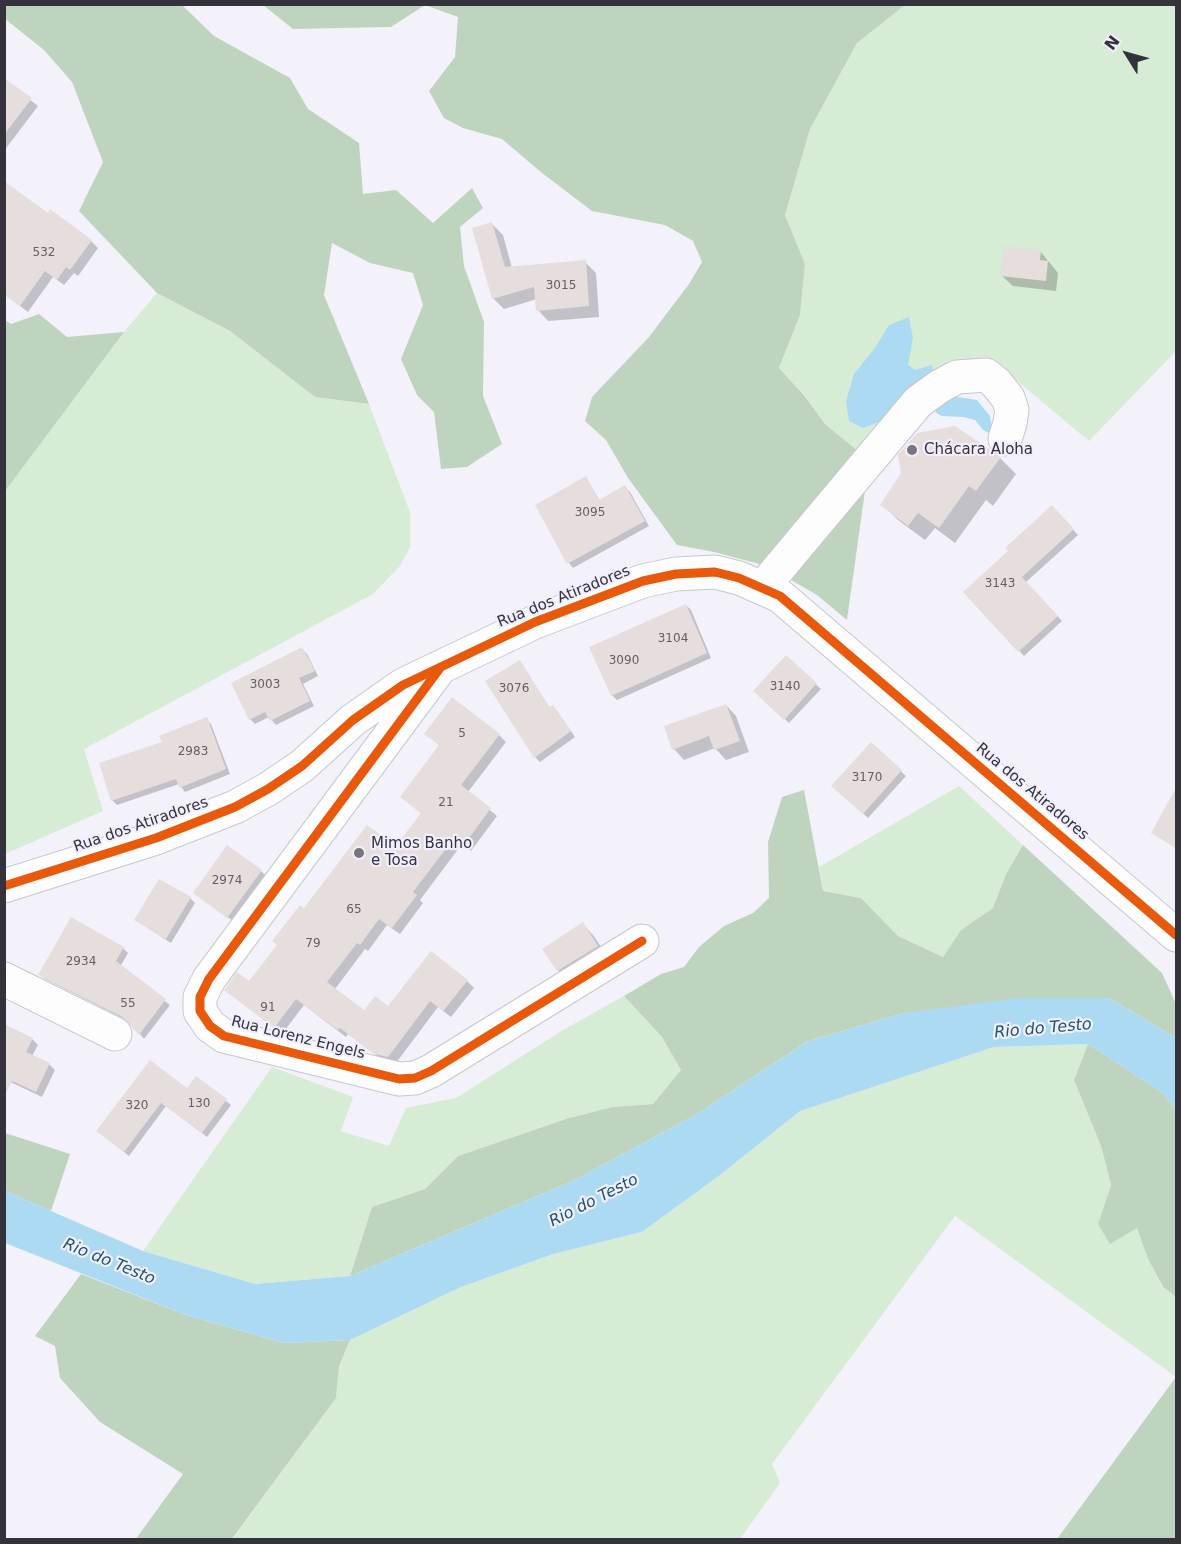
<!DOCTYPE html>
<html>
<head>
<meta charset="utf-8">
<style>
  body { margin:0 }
  #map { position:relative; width:1181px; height:1544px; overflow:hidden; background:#f3f2fa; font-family:"DejaVu Sans",sans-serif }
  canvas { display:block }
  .frame { position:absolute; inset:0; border:6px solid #34323b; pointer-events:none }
  .north { position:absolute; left:1097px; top:24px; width:60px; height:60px; -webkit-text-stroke:4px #f1eefd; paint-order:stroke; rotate:307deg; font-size:16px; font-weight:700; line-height:24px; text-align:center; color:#34323b }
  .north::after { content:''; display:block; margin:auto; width:21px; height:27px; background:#34323b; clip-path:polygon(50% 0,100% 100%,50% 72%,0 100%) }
</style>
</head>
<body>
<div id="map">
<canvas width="1181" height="1544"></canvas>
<div class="frame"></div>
<div class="north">N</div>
</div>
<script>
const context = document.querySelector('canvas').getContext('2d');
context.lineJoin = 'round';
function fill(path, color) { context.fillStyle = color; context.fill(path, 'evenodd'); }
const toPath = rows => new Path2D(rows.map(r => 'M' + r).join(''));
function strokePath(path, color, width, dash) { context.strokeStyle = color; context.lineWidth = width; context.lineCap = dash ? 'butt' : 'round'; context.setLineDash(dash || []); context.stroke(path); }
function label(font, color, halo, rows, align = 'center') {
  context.font = font + ' "DejaVu Sans",sans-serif'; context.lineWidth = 4.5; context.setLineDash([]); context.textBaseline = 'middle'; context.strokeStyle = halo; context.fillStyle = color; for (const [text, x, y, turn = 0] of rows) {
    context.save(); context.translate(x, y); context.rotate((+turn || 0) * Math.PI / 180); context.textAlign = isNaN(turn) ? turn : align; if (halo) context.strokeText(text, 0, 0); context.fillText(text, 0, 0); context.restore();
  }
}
fill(toPath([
  [905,5,1176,5,1176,351,1089,441,1009,374,977,366,864,456,825,424,804,394,779,368,800,315,805,264,785,215,810,129,857,43],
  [157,293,230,331,315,397,369,404,410,512,410,547,400,566,373,594,84,749,103,811,5,854,4,491,124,332],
  [959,786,1023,845,1006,874,993,908,961,930,943,957,898,936,861,898,823,891,819,867],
  [624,996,662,1037,681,1070,653,1104,612,1107,566,1119,458,1156,425,1189,372,1207,350,1276,255,1284,143,1251,272,1067,353,1097,341,1131,389,1146,406,1108,456,1098,563,1030],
  [1088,1044,1074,1080,1101,1146,1111,1185,1098,1224,1137,1227,1148,1259,1162,1287,1176,1297,1176,1377,955,1216,772,1464,780,1483,740,1539,232,1540,336,1398,339,1366,350,1340,461,1287,553,1254,642,1232,720,1175,800,1111,994,1047]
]), '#d6ecd5');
fill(toPath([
  [4,5,182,5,214,36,290,78,308,109,359,143,363,194,396,190,433,223,472,188,483,208,460,227,464,266,484,322,483,396,502,444,467,467,441,469,434,412,417,395,401,359,423,305,413,273,370,263,332,243,324,295,369,404,315,397,230,331,157,293,79,211,103,162,72,82,44,50,5,19],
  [263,5,905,5,857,43,810,129,785,215,805,264,800,315,779,368,804,395,825,424,864,456,868,469,847,620,817,595,767,566,714,552,677,545,628,478,606,440,585,421,592,397,649,337,689,284,702,262,693,241,665,225,592,211,542,173,502,139,463,128,444,118,429,91,455,57,458,17,425,5,391,27,293,29],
  [39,314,67,337,124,332,5,491,5,320,11,324],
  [804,790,823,891,861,898,898,936,943,957,961,930,993,908,1006,874,1023,845,1162,973,1176,1004,1176,1038,1109,998,904,1013,808,1041,699,1113,575,1180,350,1276,372,1207,425,1189,458,1156,566,1119,612,1107,653,1104,681,1070,662,1037,624,996,661,974,684,967,699,947,724,926,753,913,769,898,768,842,782,797],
  [1088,1044,1164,1094,1176,1110,1176,1297,1163,1287,1148,1259,1137,1228,1110,1244,1098,1224,1111,1185,1101,1146,1074,1080],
  [5,1133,70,1154,51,1211,5,1191],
  [81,1274,186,1315,284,1343,350,1340,339,1366,336,1398,232,1539,135,1540,183,1474,100,1422,60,1378,55,1346,35,1336],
  [1176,1377,1176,1539,1057,1539]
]), '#bfd4be');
fill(toPath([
  [909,317,913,338,908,365,915,370,932,365,933,371,905,397,885,420,863,428,849,421,846,401,854,374,875,348,889,325],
  [951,396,977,400,990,416,992,429,989,433,983,430,975,420,963,417,942,416,936,413,934,407],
  [1019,998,1109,998,1176,1038,1176,1110,1164,1094,1088,1044,994,1047,800,1111,720,1175,642,1232,553,1254,461,1287,350,1340,284,1343,186,1315,5,1243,5,1191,143,1251,255,1284,350,1276,575,1180,699,1113,808,1041,904,1013]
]), '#acdaf3');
fill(toPath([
  [4,80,38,106,4,151],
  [49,215,91,241,98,248,78,276,74,273,64,285,53,277,28,312,4,294],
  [492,224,503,235,512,268,585,262,596,273,599,317,548,321,538,310,537,299,504,309,493,298],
  [1040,251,1058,273,1056,291,1013,286,1002,276],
  [1000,458,1016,474,993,506,986,500,955,543,935,528,925,540,898,520,882,504],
  [586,478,600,501,625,487,630,492,649,526,573,568,569,563],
  [1052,507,1078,535,1026,582,1062,621,1024,656,965,592,1010,551],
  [686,605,691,610,711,658,617,700,612,695],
  [302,649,307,654,318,676,303,684,314,706,276,725,269,717,255,724,250,719],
  [786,657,821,689,789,723,755,691],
  [519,662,550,708,557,711,575,737,540,762,535,757],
  [726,705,736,716,749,752,726,760,715,748,684,760,674,749],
  [206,719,211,724,230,774,185,792,179,784,117,805,112,800,163,743],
  [426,734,499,735,506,742,468,792,497,816,471,851,462,844,420,900,423,903,400,934,387,925,368,951,365,949,335,989,364,1012,389,1008,467,981,474,988,451,1017,438,1007,396,1063,384,1061,348,1034,346,1037,304,1005,282,1034,226,990,250,984,304,910,396,848,422,814,402,797,440,746],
  [871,744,906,776,868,818,833,786],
  [1176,791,1176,848,1153,833],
  [261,871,266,876,233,921,199,897],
  [190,898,195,903,171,943,136,920],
  [583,924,593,935,608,957,569,981,558,970,544,949],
  [123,948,128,953,120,967,170,1005,144,1039,129,1021,45,979,40,975],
  [32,1039,38,1045,32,1056,49,1064,55,1070,42,1097,4,1079],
  [197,1078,231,1105,207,1137,166,1106,129,1156,98,1131,187,1090]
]), '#0003');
fill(toPath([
  [4,78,32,98,4,135],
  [4,181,48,213,50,209,92,240,70,270,66,267,57,280,45,271,20,306,4,294],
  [492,222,505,267,586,260,589,306,536,311,534,287,492,299,472,228],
  [1004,246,1041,250,1040,260,1048,261,1046,281,1000,276],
  [955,426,1001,457,976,491,969,486,939,528,918,513,908,526,880,505,901,473,898,455,917,433],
  [586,476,599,500,625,485,645,521,567,564,535,505],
  [1052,505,1074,529,1022,577,1058,616,1018,652,963,592,1008,551,1005,548],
  [686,604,707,653,611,696,589,647],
  [302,647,315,671,299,678,310,701,270,721,265,712,249,720,231,683],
  [786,655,817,683,784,720,753,691],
  [520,660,549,707,553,705,571,731,534,758,485,681],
  [452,697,500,734,461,785,491,808,464,845,454,838,413,892,417,895,392,928,379,919,360,945,357,943,327,982,364,1010,375,996,388,1006,431,951,468,980,443,1011,430,1001,388,1057,375,1054,340,1028,338,1030,296,999,274,1028,224,990,225,989,237,972,249,981,277,945,272,941,300,905,304,908,367,825,396,846,421,813,400,797,439,745,424,734],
  [726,704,740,741,714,750,709,736,672,750,664,726],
  [207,717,226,769,179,788,176,779,111,801,99,763,162,742,159,736],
  [871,742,902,770,863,814,831,786],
  [1176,788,1176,848,1151,833],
  [227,845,262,870,227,918,193,893],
  [159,879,191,897,166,939,134,920],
  [71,917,124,947,116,961,166,999,139,1035,123,1017,38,975],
  [583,922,598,946,557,971,542,949],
  [4,1024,33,1038,26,1052,50,1063,36,1092,12,1081,4,1097],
  [150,1060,187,1088,196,1076,227,1099,202,1133,161,1103,124,1152,96,1131]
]), '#e6dddd');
const minor = toPath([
  [763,587,918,402,940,386,957,377,986,375,996,383,1008,398,1012,410,1010,423,1005,439],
  [437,672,209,979,200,997,200,1011,210,1026,224,1036,399,1079,415,1078,431,1071,642,941],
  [4,886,156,838,235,807,268,789,302,766,353,720,403,685,535,622,643,581,676,574,715,572,739,578,780,596,1176,935],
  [4,979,115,1034]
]);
strokePath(minor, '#c8c6cf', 35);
strokePath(minor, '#fdfdfe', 33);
strokePath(toPath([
  [440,668,209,979,200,997,200,1011,210,1026,224,1036,399,1079,415,1078,431,1071,642,941],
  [4,886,156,838,235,807,268,789,302,766,353,720,403,685,535,622,643,581,676,574,715,572,739,578,780,596,1176,935]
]), '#e8590c', 9);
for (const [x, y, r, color] of [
  [912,450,6,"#77757e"],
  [359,853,6,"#77757e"]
]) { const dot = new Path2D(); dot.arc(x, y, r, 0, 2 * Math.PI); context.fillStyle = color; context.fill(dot); strokePath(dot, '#f1eefd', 2); }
label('12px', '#625e64', null, [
  ["532",44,253],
  ["3015",561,286],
  ["3095",590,513],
  ["3143",1000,584],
  ["3104",673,639],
  ["3090",624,661],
  ["3003",265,685],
  ["3140",785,687],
  ["3076",514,689],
  ["5",462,734],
  ["2983",193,752],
  ["3170",867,778],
  ["21",446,803],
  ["2974",227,881],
  ["65",354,910],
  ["79",313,944],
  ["2934",81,962],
  ["55",128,1004],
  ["91",268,1008],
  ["130",199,1104],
  ["320",137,1106]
]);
label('15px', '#34323b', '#f1eefd', [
  ["Chácara Aloha",924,450],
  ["Mimos Banho",371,844],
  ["e Tosa",371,861]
], 'left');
label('15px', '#34323b', '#f1eefd', [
  ["Rua dos Atiradores",564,597,-22],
  ["Rua dos Atiradores",1032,792,40],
  ["Rua dos Atiradores",141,825,-19],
  ["Rua Lorenz Engels",298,1038,14]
]);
label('italic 16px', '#1f546a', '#f1eefd', [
  ["Rio do Testo",1043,1029,-5],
  ["Rio do Testo",594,1201,-27],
  ["Rio do Testo",109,1262,22]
]);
</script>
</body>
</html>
